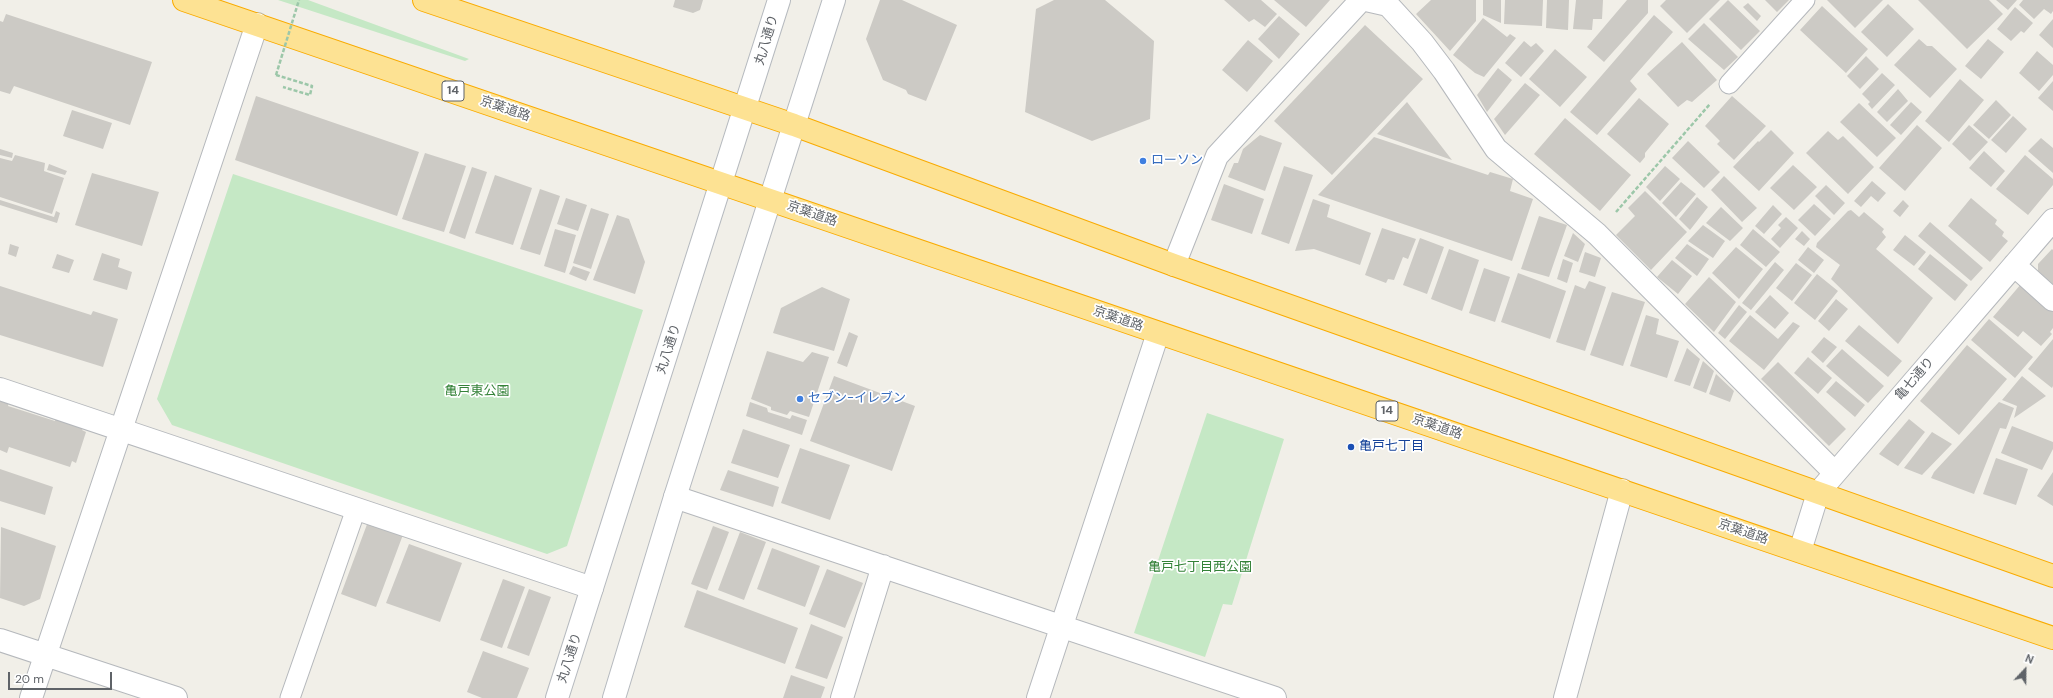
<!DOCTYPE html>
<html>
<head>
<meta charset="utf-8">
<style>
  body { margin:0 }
  #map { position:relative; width:2053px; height:698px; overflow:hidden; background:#f1efe8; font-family:"DM Sans",sans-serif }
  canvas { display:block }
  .north { position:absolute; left:2005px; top:650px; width:40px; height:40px; -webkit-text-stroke:3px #fff; paint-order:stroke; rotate:22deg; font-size:11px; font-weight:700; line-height:16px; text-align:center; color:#5f6368 }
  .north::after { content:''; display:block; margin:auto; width:14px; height:18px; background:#5f6368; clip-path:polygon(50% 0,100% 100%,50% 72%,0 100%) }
  .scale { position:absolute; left:8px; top:672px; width:104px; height:18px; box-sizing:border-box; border:2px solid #5f6368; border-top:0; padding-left:5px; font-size:12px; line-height:14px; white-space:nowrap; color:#5f6368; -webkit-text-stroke:3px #fff; paint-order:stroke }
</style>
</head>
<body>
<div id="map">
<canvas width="2053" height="698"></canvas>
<div class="north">N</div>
<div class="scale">20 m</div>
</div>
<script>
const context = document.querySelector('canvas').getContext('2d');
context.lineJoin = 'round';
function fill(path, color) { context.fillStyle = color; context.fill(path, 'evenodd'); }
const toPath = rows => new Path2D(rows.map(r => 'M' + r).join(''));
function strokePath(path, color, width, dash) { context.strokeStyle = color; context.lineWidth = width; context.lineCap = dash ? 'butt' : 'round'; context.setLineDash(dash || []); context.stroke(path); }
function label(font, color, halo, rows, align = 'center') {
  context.font = font + ' "DM Sans","Noto Sans JP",sans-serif'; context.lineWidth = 3.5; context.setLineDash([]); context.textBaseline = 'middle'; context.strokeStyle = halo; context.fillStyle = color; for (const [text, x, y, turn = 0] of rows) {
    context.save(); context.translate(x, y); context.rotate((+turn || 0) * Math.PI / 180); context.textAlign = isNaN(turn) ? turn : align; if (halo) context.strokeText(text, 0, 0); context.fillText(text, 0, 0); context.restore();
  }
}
fill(toPath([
  [278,0,308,0,469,59,465,61],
  [233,174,643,310,567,546,547,554,172,425,157,399],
  [1207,413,1284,439,1232,605,1223,604,1205,657,1134,633]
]), '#c5e8c5');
fill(toPath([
  [675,0,703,0,700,10,693,13,673,7],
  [880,0,902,0,957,25,926,101,908,94,906,90,883,80,866,39],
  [1054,0,1105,0,1154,41,1150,119,1092,141,1025,112,1036,9],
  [1224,0,1261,0,1277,14,1265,27,1254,19,1249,22],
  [1274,0,1330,0,1306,27],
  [1431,0,1476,0,1476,21,1450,51,1416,14],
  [1483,0,1501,0,1501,23,1483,15],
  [1505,0,1543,0,1542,26,1504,24],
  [1547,0,1569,0,1568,30,1546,28],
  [1576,0,1603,0,1602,19,1593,19,1592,30,1573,29],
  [1627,0,1648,0,1648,13,1604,62,1587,47],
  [1666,0,1720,0,1687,33,1660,6],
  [1728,0,1760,31,1741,50,1709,19],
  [1765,0,1789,0,1777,12],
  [1827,0,1883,0,1855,28],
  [1918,0,1989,0,2003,14,1967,49],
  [1996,0,2017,0,2008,10],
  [2023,0,2053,0,2053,11,2051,14,2044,9,2034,19,2019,5],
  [1748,3,1761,16,1757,21,1743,7],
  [1888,4,1914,29,1887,57,1861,32],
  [1822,6,1868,49,1846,73,1800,30],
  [2015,7,2033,23,2024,33,2021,31,2011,41,1997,29],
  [6,14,152,62,130,125,14,86,10,94,0,91,0,21,3,22],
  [1654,15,1673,32,1630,81,1637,89,1597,135,1570,112],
  [1279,16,1300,34,1279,59,1258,39],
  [1483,18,1507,37,1510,34,1516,38,1484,77,1475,73,1453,55],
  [2053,19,2053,48,2039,35],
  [1704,23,1738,57,1724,70,1688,39],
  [1365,25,1423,79,1332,175,1274,121],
  [1919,39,1927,46,1932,46,1957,69,1930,98,1894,65],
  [1988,39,2004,52,1981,79,1965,66],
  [1248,40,1273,61,1247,92,1222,70],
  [1524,41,1531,47,1536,43,1544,51,1521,77,1505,63],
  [1682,42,1717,80,1692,102,1687,100,1678,107,1647,74],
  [1555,49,1587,77,1560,107,1529,79],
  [2037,51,2053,65,2053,75,2039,91,2019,73],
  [1866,56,1879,69,1860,89,1847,76],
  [1498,68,1512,80,1487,112,1477,95],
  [1882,73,1895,85,1872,109,1868,104,1870,102,1862,94],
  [1960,79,1984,100,1949,142,1925,121],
  [2053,81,2053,111,2038,98],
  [1525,83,1540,95,1505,135,1494,119],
  [1898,89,1908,101,1887,122,1877,112],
  [256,96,419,152,397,216,235,160],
  [1732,96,1766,126,1734,160,1717,144,1720,141,1705,126],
  [1639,98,1669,124,1645,153,1645,157,1640,163,1607,134],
  [1996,100,2011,115,1989,139,1973,125],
  [1407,102,1452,160,1377,134],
  [1911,102,1922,112,1901,135,1890,125],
  [1859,103,1896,138,1877,157,1840,122],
  [72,110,112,123,103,149,63,136],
  [2013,116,2027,129,2006,153,1991,140],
  [1565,118,1631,175,1600,211,1534,154],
  [1917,125,1942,148,1905,191,1879,168],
  [1969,125,1988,142,1970,161,1952,144],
  [1771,130,1794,153,1759,191,1733,167,1758,141,1759,142],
  [1828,131,1838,140,1843,136,1874,167,1848,194,1806,153],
  [1260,135,1282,143,1265,191,1228,177,1234,163,1238,163,1243,149],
  [1374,137,1488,175,1490,172,1513,179,1510,191,1533,199,1512,261,1318,195],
  [2041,138,2053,148,2053,173,2028,151],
  [1688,141,1720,172,1704,188,1672,158],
  [0,149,13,153,12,158,0,155],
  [1984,151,2005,171,1991,187,1969,168],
  [425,153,466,166,444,232,402,219],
  [15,155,45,163,44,171,64,178,52,214,0,197,0,158,12,161],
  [2025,155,2053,179,2053,185,2028,215,1996,189],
  [49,164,67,171,65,175,47,170],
  [1793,165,1817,187,1794,210,1770,188],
  [1284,166,1313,175,1289,244,1261,234],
  [1665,166,1680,179,1660,201,1646,187],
  [472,167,487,172,465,239,449,233],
  [92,173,159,192,142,246,75,225],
  [495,175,532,188,513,245,475,233],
  [1724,176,1757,208,1742,222,1711,190],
  [1872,181,1886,193,1878,202,1871,196,1861,207,1854,201],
  [1681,182,1696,194,1676,217,1662,203],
  [1224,184,1264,199,1252,234,1211,220],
  [1826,185,1845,203,1834,215,1815,196],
  [540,189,560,196,540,255,520,249],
  [1645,191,1687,232,1651,270,1616,235,1635,216,1628,208],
  [1697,197,1708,207,1690,230,1679,219],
  [566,198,587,205,578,231,557,224],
  [1971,198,1997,220,1995,224,2004,232,2002,236,2008,241,1990,262,1948,226],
  [1313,199,1330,205,1327,217,1371,233,1360,265,1314,249,1295,251],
  [0,200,54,217,56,211,60,213,57,223,0,205],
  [1903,200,1909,206,1900,217,1893,211],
  [1814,204,1831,219,1815,236,1798,220],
  [1773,205,1782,214,1764,234,1755,226],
  [1721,207,1743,228,1730,241,1706,223],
  [591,208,609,214,591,269,573,263],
  [1851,210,1859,217,1864,212,1884,229,1882,232,1886,237,1876,249,1933,298,1898,344,1831,279,1840,265,1816,247,1817,243,1848,211],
  [617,215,629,219,645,262,635,294,593,280],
  [1539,216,1567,225,1549,277,1521,269],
  [1786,217,1798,228,1780,248,1771,239,1781,228,1778,225],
  [1930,222,1983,268,1971,281,1918,236],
  [1703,225,1725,241,1713,258,1688,241],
  [1382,228,1416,239,1408,259,1403,257,1394,280,1388,279,1386,283,1365,275],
  [555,229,576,235,565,273,544,266],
  [1753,229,1780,252,1766,267,1740,245],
  [1802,231,1810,239,1804,246,1795,239],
  [1573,233,1585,244,1578,262,1564,256],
  [1905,235,1926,252,1914,266,1893,250],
  [1420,238,1444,247,1427,294,1403,285],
  [10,244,19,247,16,257,8,254],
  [1687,244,1709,259,1697,276,1675,258],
  [1736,247,1763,269,1739,299,1712,273],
  [1808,247,1824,260,1814,273,1798,260],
  [1449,249,1479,260,1462,311,1431,299],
  [2052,249,2053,250,2053,288,2038,274,2038,264],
  [1585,252,1601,258,1595,277,1579,272],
  [102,253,120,259,118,267,132,272,127,290,93,280],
  [57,254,74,260,69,273,52,268],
  [1930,254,1968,285,1955,301,1918,269],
  [1563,259,1573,263,1567,283,1557,279],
  [1672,260,1692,276,1678,294,1657,277],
  [1775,262,1784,270,1751,310,1742,303],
  [1796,263,1812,275,1792,301,1776,288],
  [573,266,590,272,586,281,569,274],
  [1484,268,1510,277,1495,322,1469,313],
  [1518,273,1566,291,1550,339,1501,322],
  [1817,274,1838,291,1815,320,1794,303],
  [1709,277,1736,302,1714,332,1685,304],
  [1589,281,1606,287,1585,351,1556,342,1575,285,1585,289],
  [2021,284,2053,312,2053,328,2050,332,2052,334,2041,346,2023,331,2018,337,1993,317],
  [0,286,91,315,93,311,118,319,103,367,0,335],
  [822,287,850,299,834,351,773,333,781,308],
  [1612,292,1645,302,1623,366,1590,355],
  [1770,295,1789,313,1775,329,1755,312],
  [1836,299,1848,309,1829,331,1818,321],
  [1739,305,1747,312,1725,339,1718,333],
  [1646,315,1659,319,1656,334,1679,341,1667,378,1630,366],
  [1750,315,1778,339,1793,322,1800,326,1764,370,1729,341],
  [1989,319,2033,357,2015,378,1971,340],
  [1859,325,1902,361,1888,377,1845,341],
  [849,332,858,336,847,367,837,363],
  [1824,337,1837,347,1823,363,1811,352],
  [2053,339,2053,386,2052,388,2028,369],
  [1967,345,2007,379,1959,435,1920,401],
  [1687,348,1700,359,1690,386,1674,381],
  [1842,349,1884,386,1868,403,1826,366],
  [767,351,803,362,812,352,829,357,809,417,790,411,787,415,771,410,771,407,751,399],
  [1808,357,1832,378,1818,394,1794,373],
  [1703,361,1714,371,1706,393,1693,388],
  [1778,362,1846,429,1829,446,1761,379],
  [1716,374,1734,391,1730,402,1709,394],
  [834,376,915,406,892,471,810,441],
  [2022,376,2046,396,2014,418,2017,406,2002,400],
  [1836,381,1865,405,1855,417,1826,392],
  [0,399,9,402,8,406,55,421,56,417,84,426,82,430,86,432,76,463,72,461,70,467,9,447,7,453,0,450],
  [750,402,767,408,768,412,790,419,792,415,807,420,802,435,746,416],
  [1999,402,2014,408,2006,429,2000,428,1974,494,1931,478,1934,472],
  [1909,419,1925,432,1898,466,1879,454],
  [2012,426,2053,442,2053,449,2042,470,2001,453],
  [743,429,790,445,778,478,731,463],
  [1932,432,1952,444,1922,475,1904,468],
  [800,448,850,465,830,520,781,503],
  [1996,458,2028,469,2016,505,1983,494],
  [0,469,53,487,45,515,0,501],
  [728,470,779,487,773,507,720,490],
  [2053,472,2053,506,2037,496],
  [369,519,404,532,376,607,341,594],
  [713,526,729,532,707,590,691,584],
  [1,527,56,546,40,599,24,606,0,598],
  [740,532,766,542,744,600,718,590],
  [409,544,462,563,440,622,386,603],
  [772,548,820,566,805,607,757,589],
  [827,569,863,583,845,628,809,614],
  [503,579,525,587,502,648,480,640],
  [529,589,551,597,529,656,507,648],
  [697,590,798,628,785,664,684,627],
  [811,624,843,637,827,679,795,668],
  [483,651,529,668,517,698,482,698,467,692],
  [791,675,825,687,821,698,783,698]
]), '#cccac5');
const lane = toPath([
  [1729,84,1805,0],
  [290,698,356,509]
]);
const street = toPath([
  [1366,0,1388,5,1422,42,1444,71,1496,149,1597,234,1835,473],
  [1174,265,1217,156,1361,0],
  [2014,265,2053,300],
  [0,389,592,588],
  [675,497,1275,698],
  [1800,551,1818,493,2053,220],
  [0,640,176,698],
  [31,698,257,24],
  [842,698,883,566],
  [1038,698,1158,333],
  [1565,698,1622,490]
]);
const secondary = toPath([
  [557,698,779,0],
  [614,698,675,497,834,0]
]);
const highway = toPath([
  [184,0,2053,638],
  [424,0,794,125,1174,265,2053,576]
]);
strokePath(lane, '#b5b8bc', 21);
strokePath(street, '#b5b8bc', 24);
strokePath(secondary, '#b6babf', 24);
strokePath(highway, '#f9ab00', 24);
strokePath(toPath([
  [276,75,312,86,310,95,283,87],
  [1616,212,1710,104]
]), '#9cc7a9', 2.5, [4, 2]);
strokePath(lane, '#fff', 19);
strokePath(street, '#fff', 22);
strokePath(secondary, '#fff', 22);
strokePath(highway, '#fde293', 22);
strokePath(toPath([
  [276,75,299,0]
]), '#9cc7a9', 2.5, [4, 2]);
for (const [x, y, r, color] of [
  [1143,161,4,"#3f7fe0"],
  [800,399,4,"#3f7fe0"],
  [1351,447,4,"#1a4fb4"]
]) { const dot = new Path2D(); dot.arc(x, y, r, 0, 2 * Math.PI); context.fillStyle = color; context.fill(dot); strokePath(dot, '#fff', 1.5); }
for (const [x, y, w] of [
  [453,91,22],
  [1387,411,22]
]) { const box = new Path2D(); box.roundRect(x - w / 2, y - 10, w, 20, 3); context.fillStyle = '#fff'; context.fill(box); strokePath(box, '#5f6368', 1); }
label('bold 12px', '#5f6368', null, [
  ["14",453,91],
  ["14",1387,411]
]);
label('13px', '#5f6368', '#fff', [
  ["丸八通り",767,40,-73],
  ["京葉道路",505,109,19],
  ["京葉道路",812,214,19],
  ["京葉道路",1118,319,19],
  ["丸八通り",669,349,-72],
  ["亀七通り",1915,379,-49],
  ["京葉道路",1437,427,19],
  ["京葉道路",1743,532,19],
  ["丸八通り",570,658,-72]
]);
label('13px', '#366cbe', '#fff', [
  ["ローソン",1151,161],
  ["セブン-イレブン",808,399]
], 'left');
label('13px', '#348238', '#fff', [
  ["亀戸東公園",477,392],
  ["亀戸七丁目西公園",1200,568]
]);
label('13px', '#164399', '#fff', [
  ["亀戸七丁目",1359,447]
], 'left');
</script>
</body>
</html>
